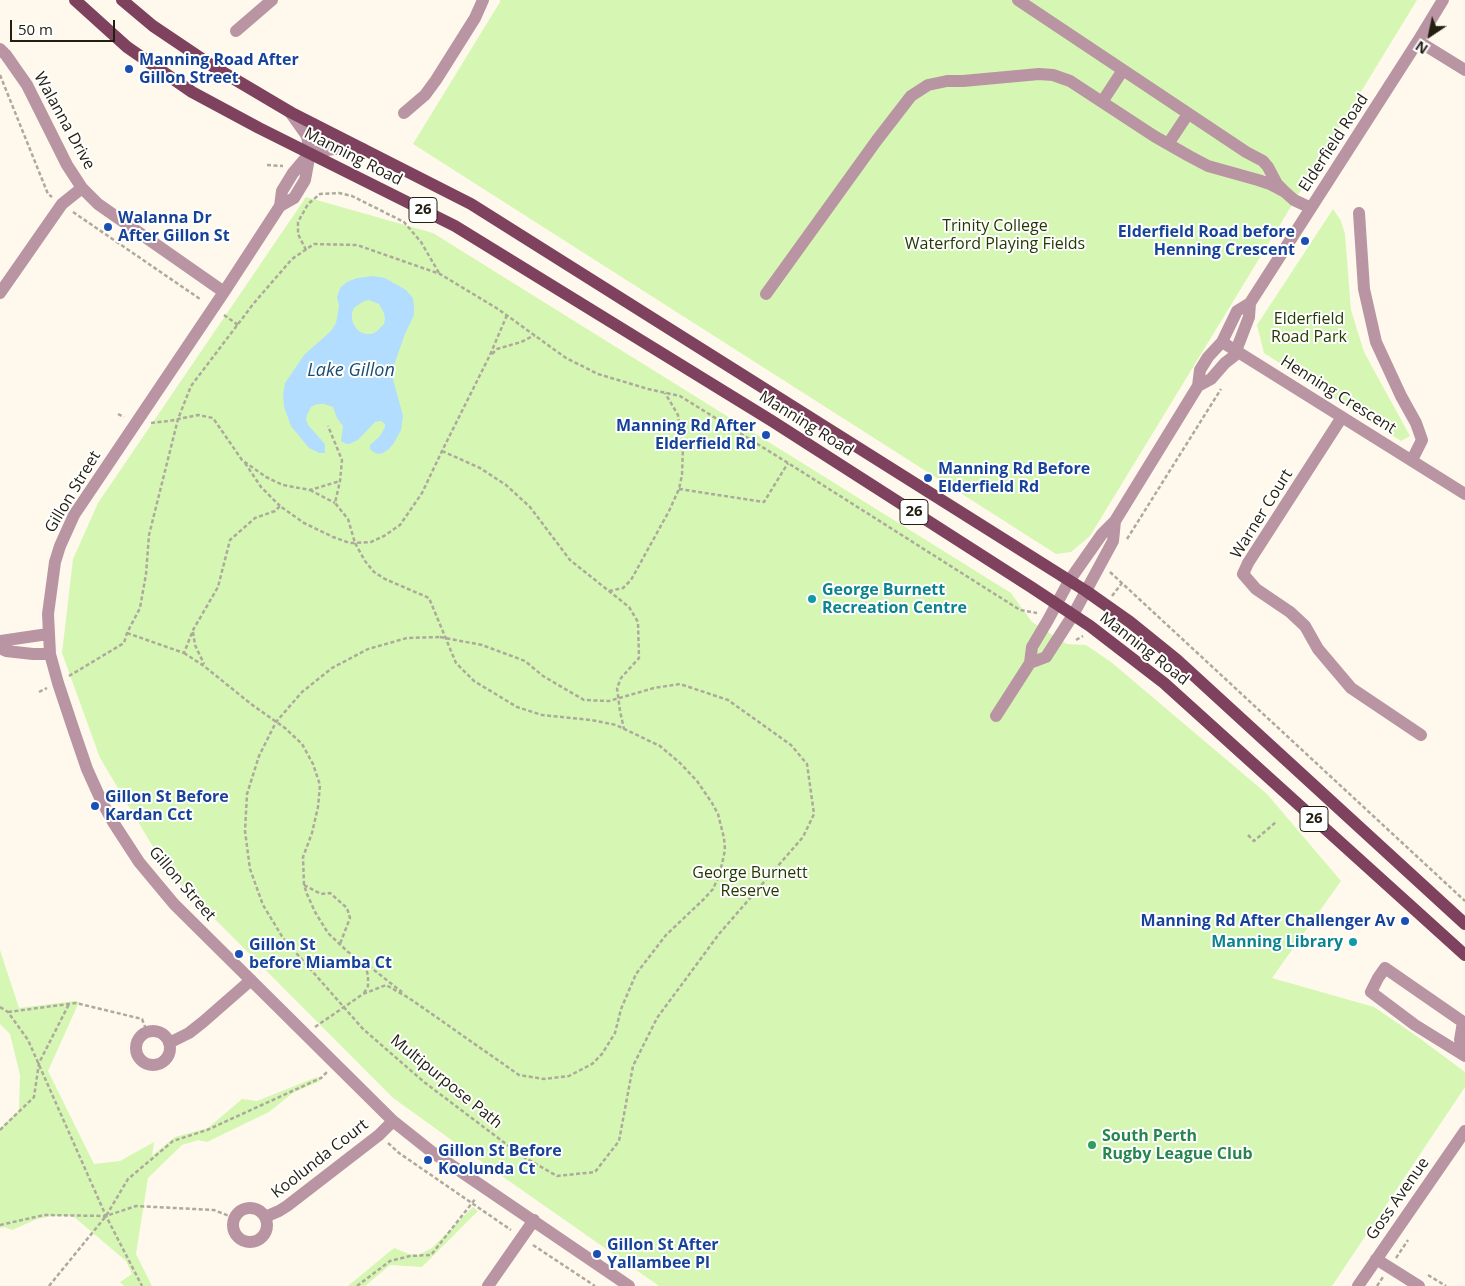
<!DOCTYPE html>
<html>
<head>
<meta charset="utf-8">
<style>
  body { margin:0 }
  #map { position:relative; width:1465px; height:1286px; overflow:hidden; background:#fef9ec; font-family:"Open Sans",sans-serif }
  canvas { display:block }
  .north { position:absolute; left:1405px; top:10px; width:50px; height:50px; -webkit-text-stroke:4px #fff; paint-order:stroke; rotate:214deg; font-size:14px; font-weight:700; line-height:20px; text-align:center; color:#221e12 }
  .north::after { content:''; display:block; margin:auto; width:18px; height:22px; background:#221e12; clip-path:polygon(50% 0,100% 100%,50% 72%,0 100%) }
  .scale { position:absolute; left:10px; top:20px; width:105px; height:22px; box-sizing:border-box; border:2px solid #221e12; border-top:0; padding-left:6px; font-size:15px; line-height:18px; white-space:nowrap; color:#221e12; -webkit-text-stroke:4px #fff; paint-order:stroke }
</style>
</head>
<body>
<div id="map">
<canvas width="1465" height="1286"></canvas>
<div class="north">N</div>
<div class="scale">50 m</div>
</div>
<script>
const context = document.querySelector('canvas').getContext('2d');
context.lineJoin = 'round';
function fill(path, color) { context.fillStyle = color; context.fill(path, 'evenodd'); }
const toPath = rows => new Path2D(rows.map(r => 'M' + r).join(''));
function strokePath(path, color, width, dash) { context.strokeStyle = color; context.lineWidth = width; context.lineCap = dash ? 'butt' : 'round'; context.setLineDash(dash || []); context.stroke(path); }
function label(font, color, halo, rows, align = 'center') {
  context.font = font + ' "Open Sans",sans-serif'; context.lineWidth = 4; context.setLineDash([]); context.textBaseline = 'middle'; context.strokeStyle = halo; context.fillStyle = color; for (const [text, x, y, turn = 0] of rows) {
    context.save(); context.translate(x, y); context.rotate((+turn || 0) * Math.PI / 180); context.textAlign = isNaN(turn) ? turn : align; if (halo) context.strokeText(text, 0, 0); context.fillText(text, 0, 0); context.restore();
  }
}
fill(toPath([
  [500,0,1417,0,1090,536,1071,552,1056,554,413,144,500,2],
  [306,197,433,233,1011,593,1032,622,1067,644,1086,645,1111,662,1267,794,1341,881,1272,978,1374,1007,1418,1037,1465,1072,1465,1087,1332,1286,659,1286,499,1174,393,1098,168,872,100,758,62,653,73,559,98,503],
  [1333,209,1341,221,1345,234,1351,310,1364,352,1410,436,1401,441,1264,353,1257,325],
  [0,950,19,1008,75,1001,79,1002,48,1071,94,1164,120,1161,154,1142,152,1156,175,1137,208,1128,242,1099,257,1101,317,1077,320,1081,294,1092,269,1112,207,1142,198,1140,182,1145,148,1178,136,1254,152,1286,124,1286,120,1282,132,1274,126,1261,73,1216,52,1216,37,1219,12,1230,4,1227,0,1228,0,1128,19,1110,20,1075,10,1034,0,1024],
  [473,1207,478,1211,422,1267,390,1265,365,1286,348,1286,394,1248,409,1254,418,1255,432,1248]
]), '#d6f7b3');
fill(toPath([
  [373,276,385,278,406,290,413,298,414,306,414,315,405,334,392,371,393,379,403,416,401,430,394,443,389,449,383,453,378,454,373,452,370,449,370,445,380,436,385,427,385,424,381,421,375,422,358,440,349,444,346,444,341,441,343,426,337,418,333,407,324,404,317,404,311,407,307,415,306,420,308,425,325,444,325,453,319,453,309,448,291,426,284,407,283,395,285,383,304,355,331,331,336,323,339,306,337,297,340,288,347,282,357,278],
  [369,300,379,304,384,313,385,319,384,324,377,331,372,334,366,334,360,332,356,328,353,323,352,318,352,312,355,307,364,301]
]), '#b3ddff');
strokePath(toPath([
  [0,75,48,194,52,197],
  [267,165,283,166],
  [73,212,200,299],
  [306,250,298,234,298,222,308,204,320,194,339,193,352,196,404,222,421,242,439,273],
  [224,315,238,325],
  [492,354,497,349,521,342,535,335],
  [118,414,124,417],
  [151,423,169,421,198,415,213,418,242,460,266,477,283,485,310,490,340,481],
  [442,451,480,468,506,485,530,507,570,560,629,607,638,622,639,658,621,678,617,688,620,711,624,729],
  [245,463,261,487,280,506],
  [679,489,764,502,788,463],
  [310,490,335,503],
  [1127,539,1221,389],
  [1110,572,1465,901],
  [609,591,623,588,631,580,669,511,679,489,682,475,683,447,678,415,665,393],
  [1112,596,1122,583],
  [193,632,195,645,204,664],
  [127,633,184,653,193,630,218,587,230,540,255,518,275,511,280,506,304,523,333,537,350,543,355,543,348,519,335,503,340,481,342,460,328,426],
  [440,637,482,645,525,661,543,676,584,700,609,701,654,688,680,684,728,700,791,745,807,764,814,814,803,837,719,934,657,1018,633,1066,619,1141,595,1172,557,1176,522,1156,424,1082,363,1029,283,938,263,905,250,869,245,831,247,794,259,756,276,722,302,692,332,668,368,649,407,638,440,637],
  [1076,640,1083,636],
  [184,653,204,666,251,704,285,728,302,744,313,764,320,785,318,807,312,833,303,857,304,885,307,894,315,912,328,933,348,952,365,963,402,992],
  [69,676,124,643,127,633,140,608,146,574,149,535,178,419,191,386,254,303,292,259,314,244,357,245,440,274,498,309,566,358,598,374,648,389,680,396,788,463,1020,610,1037,613],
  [39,692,47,688],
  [1248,835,1254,841,1276,822],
  [304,885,321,894,330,893,347,908,350,918,340,944],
  [364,993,368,986,368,976,365,963],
  [0,1007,8,1012,28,1040,106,1216,142,1286],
  [8,1012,76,1003,142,1019,147,1032],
  [315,1027,363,994,386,985,409,998,519,1075,544,1079,569,1076,592,1064,602,1054,615,1033,621,1009,636,974,666,935,704,899,713,889,718,878,722,864,725,850,724,838,718,814,712,803,697,781,680,763,660,746,616,725,591,720,542,715,517,707,474,681,456,663,429,598,385,579,374,572,365,561,355,543,371,542,384,536,400,525,422,493,442,451,490,355,507,315],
  [0,1130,34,1097,39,1063,69,1004],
  [388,1143,399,1153,511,1230],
  [0,1225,44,1215,106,1216,136,1206,214,1210,234,1218],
  [533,1245,595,1286],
  [1396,1258,1408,1240],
  [1428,1275,1446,1286],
  [49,1286,106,1216,128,1179,173,1141,207,1130,321,1078,327,1072],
  [357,1286,390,1261,410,1256,431,1255,476,1198],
  [1377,1286,1383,1277]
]), '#ada99c', 2.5, [4, 2.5]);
strokePath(toPath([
  [1018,0,1246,152,1263,161,1268,167,1277,184,1285,192,1294,200,1311,208],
  [236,31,272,0],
  [1418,41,1465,70],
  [0,49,6,55,27,85,67,165,82,188,98,204,224,292],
  [1102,102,1123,70],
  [404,113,425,95,436,80,475,18,483,0],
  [1168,144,1188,114],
  [363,149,333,149,310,153,293,173,282,191,280,206,224,292,74,515,60,546,55,562,48,614,50,654,58,683,74,731,87,769,101,800,113,822,139,862,174,904,393,1121,432,1152,629,1286],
  [280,206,294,198,305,180,310,153,307,136,290,112],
  [1359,213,1364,289,1376,342,1401,396,1416,423,1422,440,1412,460],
  [0,293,62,204,82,188],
  [766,294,877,140,911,96,928,85,947,81,963,81,1039,74,1053,75,1070,81,1154,136,1189,156,1208,166,1258,180,1270,184,1285,192],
  [1222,342,1465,494],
  [1198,386,1211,379,1225,363,1234,356,1249,317,1250,303],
  [1342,417,1248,563,1243,574,1256,589,1290,612,1305,626,1318,649,1351,688,1421,735],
  [0,641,48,634],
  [0,648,6,651,33,654,50,654],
  [1030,663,1046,657,1073,615,1113,541,1115,521],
  [996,716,1030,663,1032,647,1048,620,1069,581,1102,534,1115,521,1198,386,1200,370,1208,357,1222,342,1237,311,1250,303,1418,41,1443,0],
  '136 1048a17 17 0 1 1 34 0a17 17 0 1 1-34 0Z',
  [169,1043,189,1033,203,1022,251,980],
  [1465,1044,1460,1040,1463,1022,1385,968,1378,978,1371,992,1415,1025,1465,1056],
  '233 1225a17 17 0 1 1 34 0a17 17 0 1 1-34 0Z',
  [265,1217,279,1211,287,1206,379,1135,393,1121],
  [1376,1259,1419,1286],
  [488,1286,534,1220],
  [1358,1286,1465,1131]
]), '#b995a4', 12);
strokePath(toPath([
  [75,0,127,47,192,92,259,128,455,226,772,421,1031,587,1090,626,1164,683,1465,955],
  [122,0,153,26,214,67,290,112,471,204,1086,591,1130,622,1177,660,1465,924]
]), '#7e415e', 12);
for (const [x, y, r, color] of [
  [129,69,5,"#1a4fb4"],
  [108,227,5,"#1a4fb4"],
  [1305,241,5,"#1a4fb4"],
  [766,435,5,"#1a4fb4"],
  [928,478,5,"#1a4fb4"],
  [812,599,5,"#0f9aa8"],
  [95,806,5,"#1a4fb4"],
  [1405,921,5,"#1a4fb4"],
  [1353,942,5,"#0f9aa8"],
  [239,954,5,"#1a4fb4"],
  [1092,1145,5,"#2e9e5b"],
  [428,1160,5,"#1a4fb4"],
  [597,1254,5,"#1a4fb4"]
]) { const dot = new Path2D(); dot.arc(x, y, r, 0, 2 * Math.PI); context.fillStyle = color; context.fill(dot); strokePath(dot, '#fff', 2); }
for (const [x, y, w] of [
  [423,210,28],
  [914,512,28],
  [1314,819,28]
]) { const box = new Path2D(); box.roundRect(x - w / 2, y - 12.5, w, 25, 4); context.fillStyle = '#fff'; context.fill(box); strokePath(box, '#221e12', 1); }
label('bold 15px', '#221e12', null, [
  ["26",423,210],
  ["26",914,512],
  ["26",1314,819]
]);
label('bold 16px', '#164399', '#fff', [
  ["Manning Road After",139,60],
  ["Gillon Street",139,78],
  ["Walanna Dr",118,218],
  ["After Gillon St",118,236],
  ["Elderfield Road before",1295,232,"right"],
  ["Henning Crescent",1295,250,"right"],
  ["Manning Rd After",756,426,"right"],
  ["Elderfield Rd",756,444,"right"],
  ["Manning Rd Before",938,469],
  ["Elderfield Rd",938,487],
  ["Gillon St Before",105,797],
  ["Kardan Cct",105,815],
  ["Manning Rd After Challenger Av",1395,921,"right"],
  ["Gillon St",249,945],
  ["before Miamba Ct",249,963],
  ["Gillon St Before",438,1151],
  ["Koolunda Ct",438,1169],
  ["Gillon St After",607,1245],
  ["Yallambee Pl",607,1263]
], 'left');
label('16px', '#221e12', '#fff', [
  ["Walanna Drive",64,121,61],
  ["Elderfield Road",1334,143,-57],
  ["Manning Road",353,157,27],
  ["Henning Crescent",1338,395,32],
  ["Manning Road",806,424,32],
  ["Gillon Street",73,492,-59],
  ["Warner Court",1262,514,-58],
  ["Manning Road",1144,649,38],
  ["Gillon Street",182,884,49],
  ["Multipurpose Path",446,1082,39],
  ["Koolunda Court",320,1159,-38],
  ["Goss Avenue",1398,1199,-55]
]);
label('16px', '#253a02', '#fff', [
  ["Trinity College",995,226],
  ["Waterford Playing Fields",995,244],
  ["Elderfield",1309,319],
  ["Road Park",1309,337],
  ["George Burnett",750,873],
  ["Reserve",750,891]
]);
label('bold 16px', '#0d838f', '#fff', [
  ["George Burnett",822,590],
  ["Recreation Centre",822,608],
  ["Manning Library",1343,942,"right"]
], 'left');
label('bold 16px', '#27864d', '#fff', [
  ["South Perth",1102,1136],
  ["Rugby League Club",1102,1154]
], 'left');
label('italic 18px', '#184c71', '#fff', [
  ["Lake Gillon",351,371]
]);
</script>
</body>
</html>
